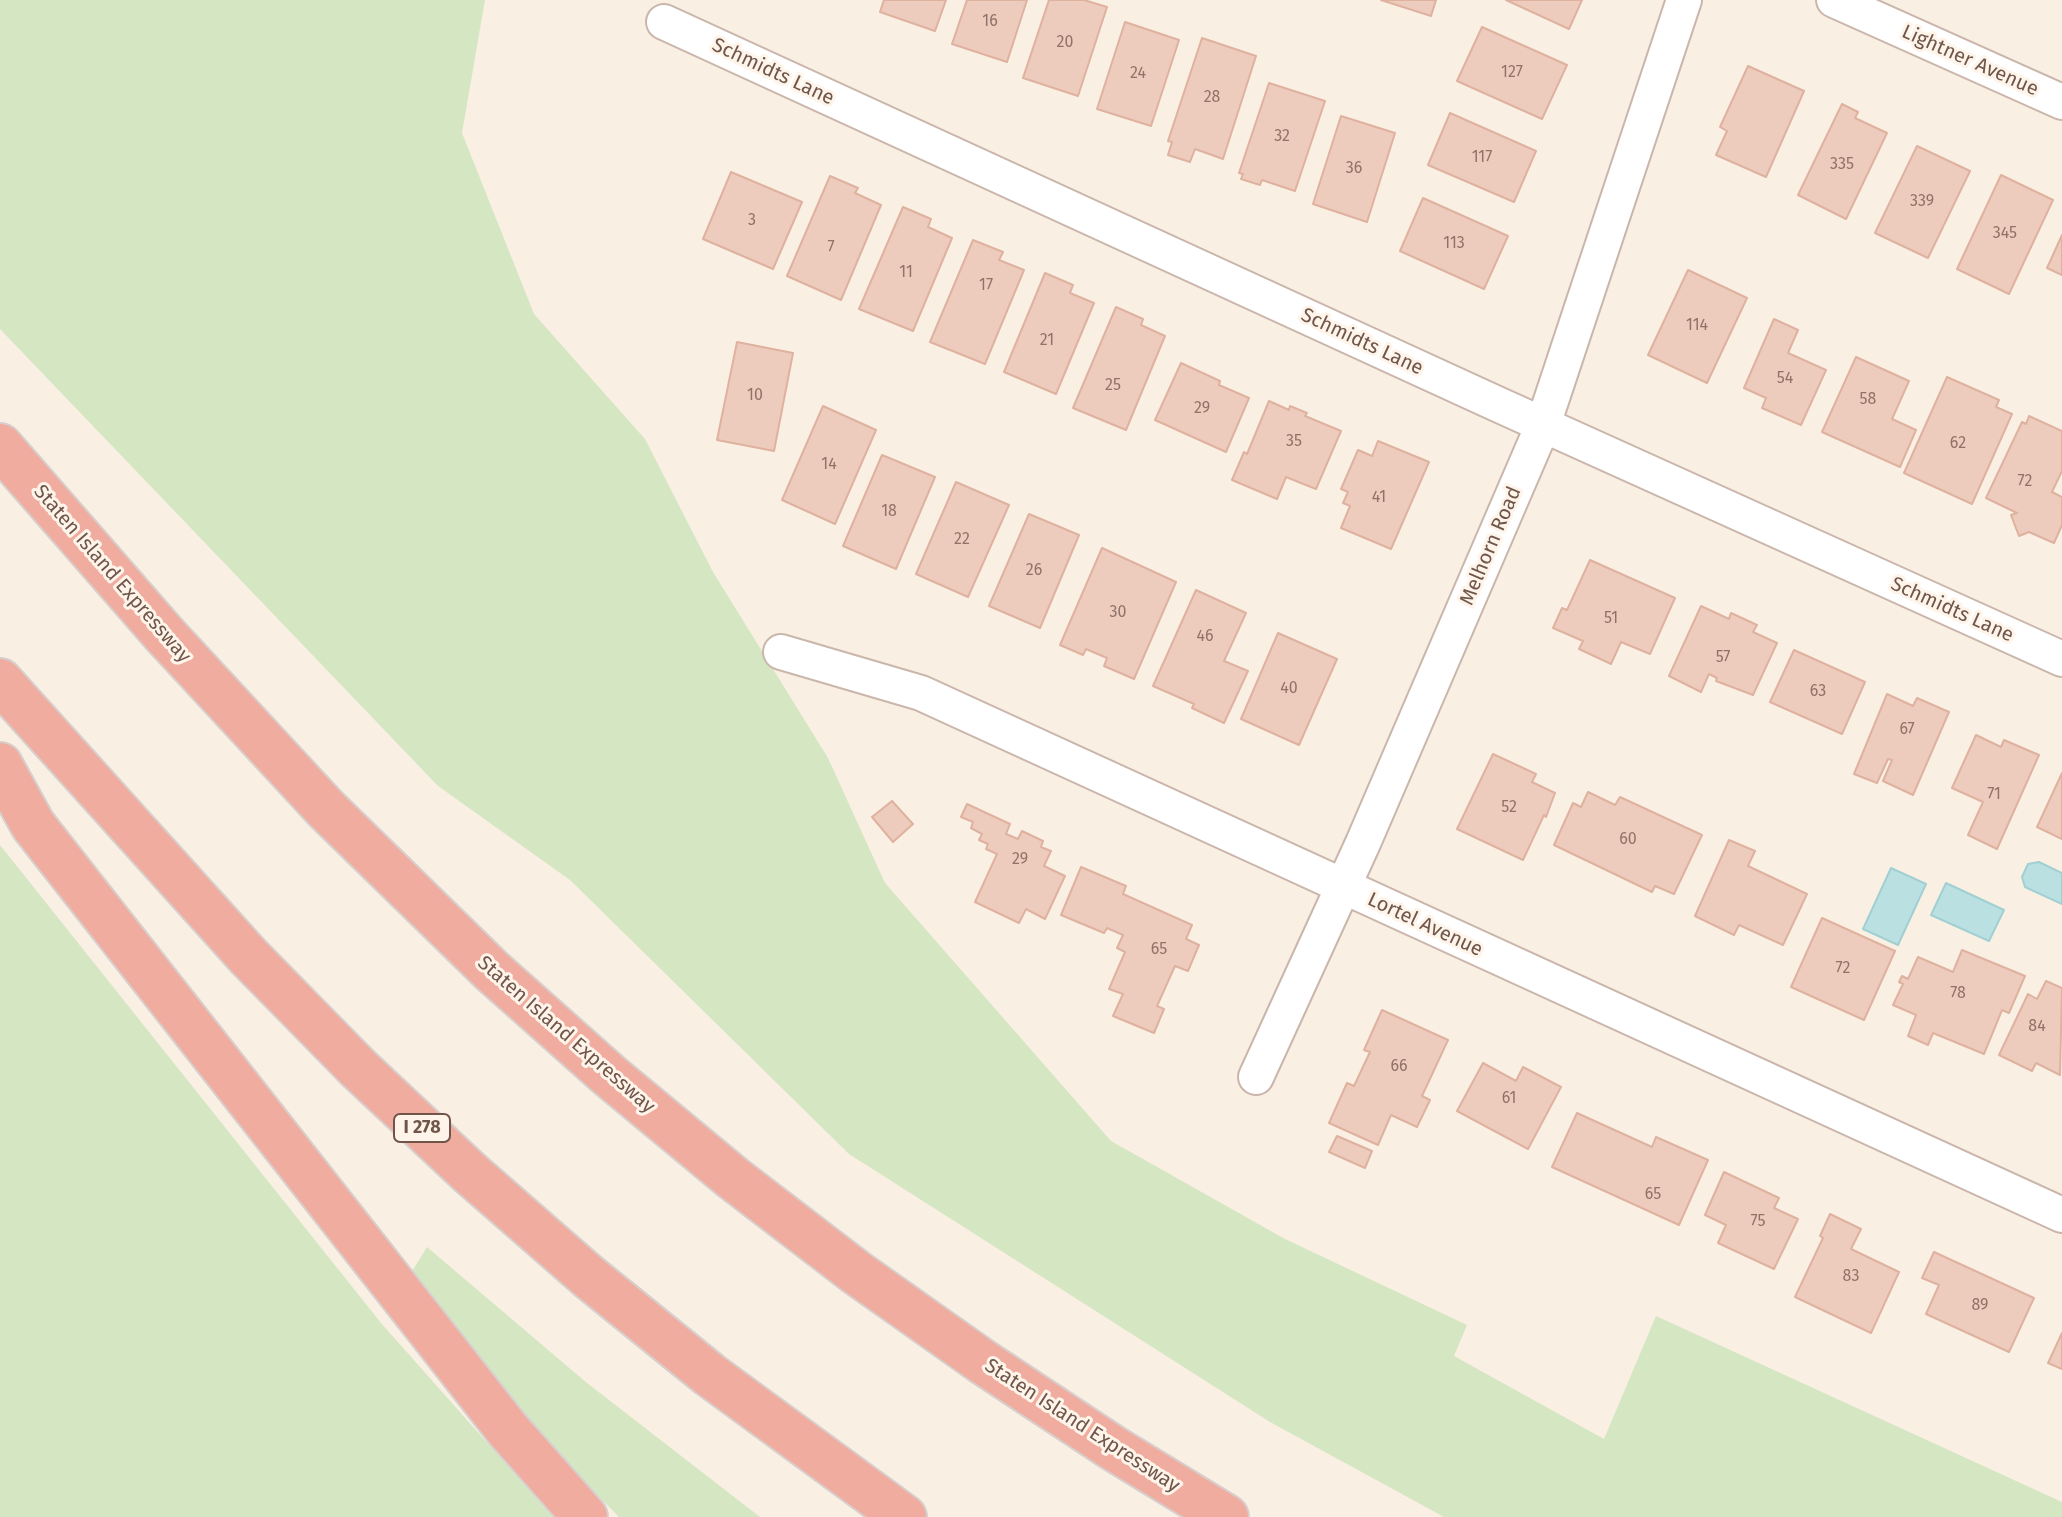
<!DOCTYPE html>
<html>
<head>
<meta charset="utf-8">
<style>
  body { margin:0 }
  canvas { display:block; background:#faefe3 }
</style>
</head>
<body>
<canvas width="2062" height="1517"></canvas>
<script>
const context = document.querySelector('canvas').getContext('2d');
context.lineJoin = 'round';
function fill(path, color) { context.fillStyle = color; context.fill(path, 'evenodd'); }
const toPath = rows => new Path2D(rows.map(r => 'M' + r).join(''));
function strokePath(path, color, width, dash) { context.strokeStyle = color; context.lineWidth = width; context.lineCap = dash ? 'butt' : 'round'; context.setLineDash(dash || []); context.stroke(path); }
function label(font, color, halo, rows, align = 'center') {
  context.font = font + ' "Fira Sans",sans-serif'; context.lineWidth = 6; context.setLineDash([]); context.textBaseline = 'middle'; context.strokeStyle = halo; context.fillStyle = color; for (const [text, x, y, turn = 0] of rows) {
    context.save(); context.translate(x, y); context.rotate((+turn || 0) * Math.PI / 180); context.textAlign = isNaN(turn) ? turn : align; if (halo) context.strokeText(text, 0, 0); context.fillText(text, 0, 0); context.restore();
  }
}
fill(toPath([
  [0,0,485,0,462,133,534,314,645,439,713,572,828,758,885,883,1111,1141,1285,1239,1467,1325,1454,1356,1604,1439,1656,1316,2062,1502,2062,1517,1444,1517,1270,1422,849,1154,570,880,438,786,0,329],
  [0,845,381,1323,553,1517,0,1517],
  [427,1247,587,1383,760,1517,619,1517,535,1432,411,1273]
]), '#d5e6c3');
const water = toPath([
  [2039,862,2062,873,2062,904,2025,887,2022,877,2028,864,2039,862],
  [1891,868,1926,884,1898,945,1863,929,1891,868],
  [1946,883,2004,910,1989,941,1931,915,1946,883]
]);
fill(water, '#bae0e2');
strokePath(water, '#a1d0d3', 2);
const building = toPath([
  [884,0,946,0,935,31,880,12,884,0],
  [967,0,1027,0,1007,62,952,44,967,0],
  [1049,0,1084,0,1107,7,1078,96,1023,78,1049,0],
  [1381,0,1436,0,1431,16,1381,0],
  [1506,0,1582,0,1569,29,1506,0],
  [1125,22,1179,40,1151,126,1097,109,1125,22],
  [1482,27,1567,65,1542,119,1457,81,1482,27],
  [1202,38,1256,56,1223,159,1195,149,1190,162,1168,155,1172,142,1168,141,1202,38],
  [1748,66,1804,91,1766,177,1716,155,1727,131,1720,127,1748,66],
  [1269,83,1325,101,1295,191,1262,180,1260,185,1241,179,1243,174,1239,173,1269,83],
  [1842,104,1858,112,1855,118,1887,133,1846,219,1798,195,1842,104],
  [1450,113,1536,151,1514,202,1428,165,1450,113],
  [1341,116,1395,133,1367,222,1313,204,1341,116],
  [1917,146,1970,171,1928,258,1875,233,1917,146],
  [731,172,802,202,773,269,703,239,731,172],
  [2001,175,2053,200,2009,294,1957,269,2001,175],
  [830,176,858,188,855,193,881,205,841,300,787,276,830,176],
  [1423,198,1508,236,1484,289,1400,251,1423,198],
  [903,207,931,219,928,227,952,238,913,331,859,309,903,207],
  [2062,235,2062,275,2047,268,2062,235],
  [973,240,1003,252,999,260,1024,270,985,364,930,342,973,240],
  [1688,270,1747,298,1707,383,1648,355,1688,270],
  [1045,273,1073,285,1070,293,1094,303,1056,394,1004,372,1045,273],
  [1116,307,1143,319,1141,325,1165,336,1126,430,1073,408,1116,307],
  [1774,319,1798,330,1788,353,1826,370,1801,425,1762,408,1766,398,1744,388,1774,319],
  [737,342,793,353,774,451,717,440,737,342],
  [1856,357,1909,381,1892,419,1916,430,1900,467,1822,432,1856,357],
  [1181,363,1220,381,1219,385,1249,398,1226,452,1155,420,1181,363],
  [1947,377,1999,400,1996,407,2012,414,1972,504,1904,473,1947,377],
  [1269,401,1289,410,1290,406,1307,413,1305,416,1341,431,1316,489,1286,477,1277,499,1232,480,1244,452,1247,454,1269,401],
  [823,406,876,430,835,524,782,500,823,406],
  [2029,416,2062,431,2062,471,2052,492,2062,497,2062,525,2054,543,2029,532,2019,536,2011,515,2017,513,1986,498,2022,422,2026,424,2029,416],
  [1378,441,1429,462,1391,549,1341,528,1350,506,1343,503,1348,492,1341,489,1358,450,1372,456,1378,441],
  [882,455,935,477,896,569,843,546,882,455],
  [956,482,1009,505,968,597,916,574,956,482],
  [1029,514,1079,535,1040,628,989,606,1029,514],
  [1102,548,1176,582,1134,679,1104,666,1107,658,1086,649,1083,655,1060,645,1102,548],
  [1590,560,1675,598,1650,654,1621,642,1611,664,1579,649,1583,641,1553,628,1562,608,1567,610,1590,560],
  [1196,590,1246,613,1224,661,1248,671,1224,723,1192,708,1194,704,1153,686,1196,590],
  [1701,606,1729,619,1731,613,1757,625,1753,632,1777,643,1753,695,1716,681,1717,678,1709,674,1701,692,1669,676,1701,606],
  [1278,633,1337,659,1299,745,1241,719,1278,633],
  [1794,650,1865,682,1842,734,1770,702,1794,650],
  [1887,694,1913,706,1917,698,1949,712,1913,795,1883,781,1892,760,1888,759,1877,783,1854,774,1887,694],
  [1976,735,2001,747,2004,740,2039,755,1997,849,1968,835,1983,802,1952,788,1976,735],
  [1493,754,1536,774,1532,782,1555,793,1546,817,1544,815,1523,860,1457,829,1493,754],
  [2062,773,2062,839,2037,827,2062,773],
  [1588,792,1615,805,1620,797,1702,835,1674,894,1655,886,1652,892,1554,845,1573,803,1581,807,1588,792],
  [892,801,913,824,893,842,872,817,892,801],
  [967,804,1010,824,1006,834,1018,839,1022,831,1043,841,1041,847,1051,851,1044,866,1065,876,1045,919,1026,909,1019,923,975,902,997,854,986,849,988,844,979,840,982,834,971,828,973,822,961,817,967,804],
  [1729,840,1755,851,1748,866,1807,894,1783,945,1739,925,1734,935,1695,916,1729,840],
  [1081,867,1126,886,1123,894,1192,925,1186,939,1199,945,1188,971,1175,966,1157,1006,1164,1009,1154,1033,1113,1016,1123,994,1109,989,1125,952,1117,948,1123,935,1107,928,1104,933,1061,915,1081,867],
  [1822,918,1895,951,1864,1020,1791,987,1822,918],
  [1962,950,2025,976,2009,1013,2002,1010,1984,1054,1933,1033,1928,1045,1908,1036,1916,1015,1893,1005,1903,984,1899,982,1902,976,1908,979,1918,957,1953,972,1962,950],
  [2046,981,2062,988,2060,1075,2036,1063,2032,1071,1999,1055,2028,994,2037,999,2046,981],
  [1382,1010,1448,1040,1422,1096,1430,1100,1417,1127,1391,1115,1378,1145,1329,1123,1347,1083,1354,1086,1370,1052,1364,1050,1382,1010],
  [1483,1063,1516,1081,1523,1067,1561,1087,1528,1149,1457,1111,1483,1063],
  [1577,1113,1652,1147,1656,1137,1708,1160,1679,1225,1552,1167,1577,1113],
  [1337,1136,1372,1151,1365,1168,1329,1152,1337,1136],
  [1724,1172,1779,1198,1774,1208,1798,1219,1774,1269,1718,1243,1726,1225,1705,1215,1724,1172],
  [1830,1214,1861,1229,1851,1249,1899,1272,1871,1333,1795,1297,1823,1238,1820,1236,1830,1214],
  [1934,1252,2034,1298,2009,1352,1926,1314,1939,1285,1922,1278,1934,1252],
  [2062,1333,2062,1369,2048,1363,2062,1333]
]);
fill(building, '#eeccbd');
strokePath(building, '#dfb19f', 2);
const street = toPath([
  [1834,0,2062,102],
  [664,22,1495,403,2062,659],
  [781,652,921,693,2062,1215],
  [1256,1077,1363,843,1543,425,1684,0]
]);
const highway = toPath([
  [0,446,164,634,326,809,492,971,610,1076,733,1178,857,1273,983,1362,1113,1448,1226,1517],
  [0,681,248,956,358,1068,470,1173,589,1277,710,1375,904,1517],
  [0,765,33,825,508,1430,585,1517]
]);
strokePath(street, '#cab6ab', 38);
strokePath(highway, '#d7cfcd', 48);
strokePath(street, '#fff', 34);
strokePath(highway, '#f0ac9f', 44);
label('16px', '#907368', null, [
  ["16",990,22],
  ["20",1065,43],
  ["127",1512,73],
  ["24",1138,74],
  ["28",1212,98],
  ["32",1282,137],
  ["117",1482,158],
  ["335",1842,165],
  ["36",1354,169],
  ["339",1922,202],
  ["3",752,221],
  ["345",2005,234],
  ["113",1454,244],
  ["7",831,248],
  ["11",906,273],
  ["17",986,286],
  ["114",1697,326],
  ["21",1047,341],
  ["54",1785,379],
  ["25",1113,386],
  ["10",755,396],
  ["58",1868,400],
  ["29",1202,409],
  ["35",1294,442],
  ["62",1958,444],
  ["14",829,465],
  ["72",2025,482],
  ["41",1379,498],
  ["18",889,512],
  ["22",962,540],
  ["26",1034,571],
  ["30",1118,613],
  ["51",1611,619],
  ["46",1205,637],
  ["57",1723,658],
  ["40",1289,689],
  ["63",1818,692],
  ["67",1907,730],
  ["71",1994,795],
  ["52",1509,808],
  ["60",1628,840],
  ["29",1020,860],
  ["65",1159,950],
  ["72",1843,969],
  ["78",1958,994],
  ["84",2037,1027],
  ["66",1399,1067],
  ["61",1509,1099],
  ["65",1653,1195],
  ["75",1758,1222],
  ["83",1851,1277],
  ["89",1980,1306]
]);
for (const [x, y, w] of [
  [422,1128,56]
]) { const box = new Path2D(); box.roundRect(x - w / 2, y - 14, w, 28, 6); context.fillStyle = '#fef4e9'; context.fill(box); strokePath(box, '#70554b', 2); }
label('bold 18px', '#70554b', null, [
  ["I 278",422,1128]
]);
label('20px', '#70554b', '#fef4e9', [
  ["Lightner Avenue",1970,61,24],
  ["Schmidts Lane",773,72,25],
  ["Schmidts Lane",1362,342,25],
  ["Melhorn Road",1491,546,-67],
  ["Staten Island Expressway",112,574,49],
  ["Schmidts Lane",1952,610,24],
  ["Lortel Avenue",1425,925,25],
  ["Staten Island Expressway",566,1035,41],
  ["Staten Island Expressway",1082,1426,33]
]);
</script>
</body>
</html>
